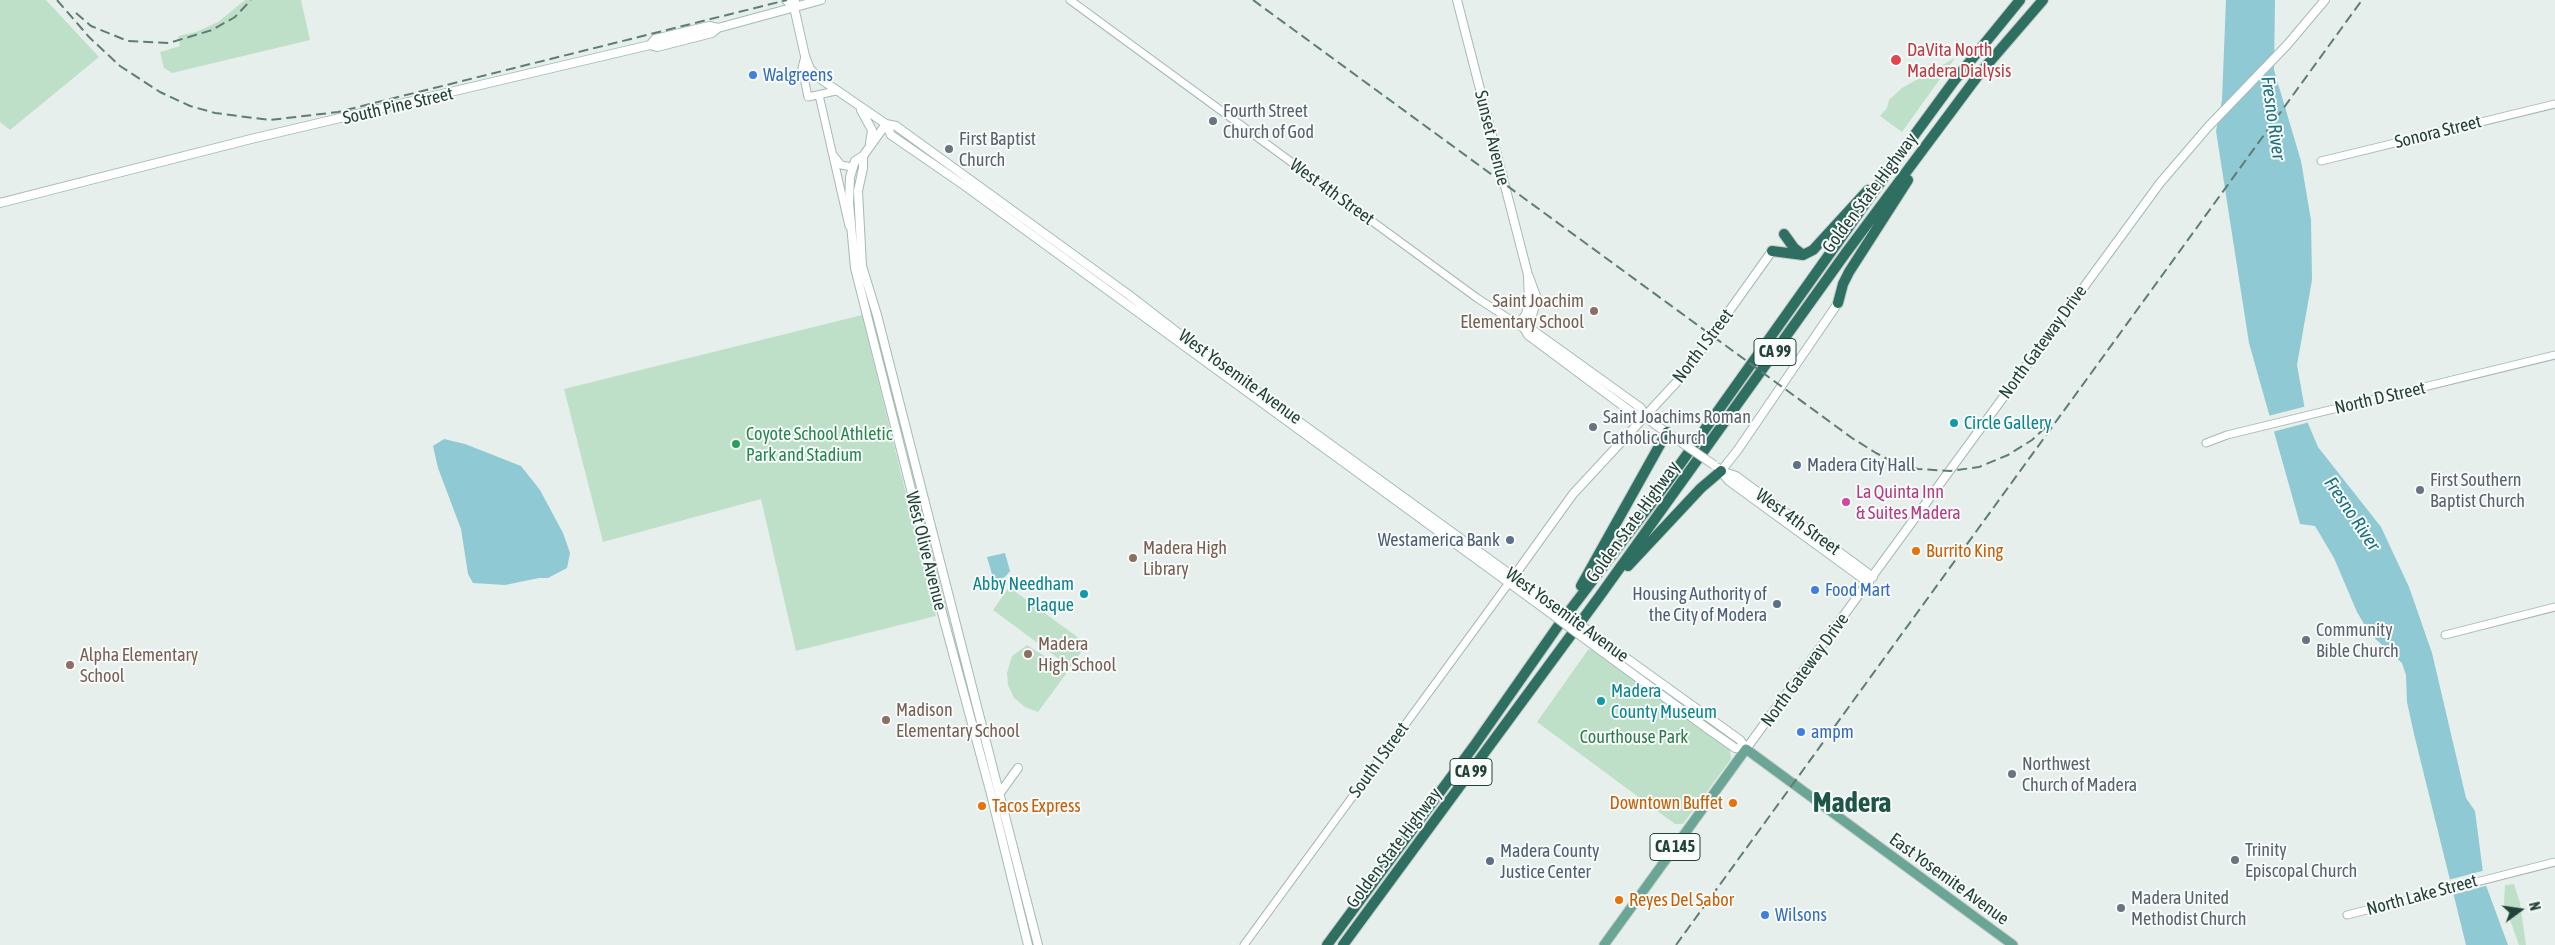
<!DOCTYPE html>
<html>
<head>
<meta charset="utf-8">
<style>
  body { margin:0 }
  #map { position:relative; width:2555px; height:945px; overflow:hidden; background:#e6efeb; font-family:"Asap Condensed",sans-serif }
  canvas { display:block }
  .north { position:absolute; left:2495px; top:885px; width:50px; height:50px; -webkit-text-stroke:4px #f7fbf9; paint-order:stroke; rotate:76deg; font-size:14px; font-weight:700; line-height:20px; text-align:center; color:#24423a }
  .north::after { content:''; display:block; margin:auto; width:18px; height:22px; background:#24423a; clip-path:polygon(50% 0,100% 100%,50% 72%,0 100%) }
</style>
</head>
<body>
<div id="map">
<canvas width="2555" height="945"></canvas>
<div class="north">N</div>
</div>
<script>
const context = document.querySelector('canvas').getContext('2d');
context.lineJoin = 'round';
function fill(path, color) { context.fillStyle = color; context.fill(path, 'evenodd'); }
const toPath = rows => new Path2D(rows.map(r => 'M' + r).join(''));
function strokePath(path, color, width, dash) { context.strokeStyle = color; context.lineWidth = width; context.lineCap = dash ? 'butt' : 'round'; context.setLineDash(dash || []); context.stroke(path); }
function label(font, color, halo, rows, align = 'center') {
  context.font = font + ' "Asap Condensed",sans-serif'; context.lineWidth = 4; context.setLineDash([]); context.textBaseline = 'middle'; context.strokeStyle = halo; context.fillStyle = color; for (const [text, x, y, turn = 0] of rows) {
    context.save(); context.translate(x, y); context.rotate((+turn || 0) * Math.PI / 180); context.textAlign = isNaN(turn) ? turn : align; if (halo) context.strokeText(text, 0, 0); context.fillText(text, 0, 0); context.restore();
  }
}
fill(toPath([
  [0,0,46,0,99,57,10,130,0,122],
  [245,0,301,0,310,40,172,73,164,68,160,52,180,46,178,36,196,32,218,22],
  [1955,58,1902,132,1880,116,1887,108,1889,100,1902,88],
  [862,315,936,616,796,651,761,499,603,542,564,389],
  [1009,587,1087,644,1070,667,993,610],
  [1027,645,1065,669,1066,674,1038,712,1025,707,1014,698,1008,685,1007,673,1012,656],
  [1592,649,1730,750,1731,759,1683,824,1675,824,1537,722,1588,650],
  [2514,884,2520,903,2526,945,2519,945,2504,903,2505,885]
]), '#bfe0c8');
fill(toPath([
  [2226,0,2275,0,2274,70,2301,161,2311,220,2312,280,2297,365,2307,421,2318,447,2381,527,2409,587,2432,653,2466,798,2475,811,2484,880,2508,945,2466,945,2414,734,2407,702,2406,675,2402,663,2370,634,2357,612,2334,558,2315,526,2300,524,2249,343,2216,131,2222,100],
  [444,439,465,444,521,466,540,490,563,533,570,553,567,568,548,578,539,578,505,585,473,583,468,574,461,529,438,468,433,446],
  [1005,553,1010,571,1005,577,994,581,987,557]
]), '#8ec9d4');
fill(toPath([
  [2307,406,2310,422,2272,432,2268,416],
  [2486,870,2489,885,2452,895,2448,880]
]), '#e6efeb');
const tertiary = toPath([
  [1070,0,1477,298,1523,328],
  [805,56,802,68,808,97,836,91],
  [819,95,849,226],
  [834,156,841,165,852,167],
  [2321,161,2555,104],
  [2206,443,2227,435,2555,355],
  [2445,635,2555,607],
  [2347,915,2555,862],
  [1244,945,1511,580]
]);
const secondary = toPath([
  [786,0,794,7],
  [795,0,794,7,805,56,810,69,819,78,886,124,891,135,965,186,1549,612],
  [1457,0,1528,275,1529,304,1526,314,1519,325],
  [650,45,657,47,712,33,718,28],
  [861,110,872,130,870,143],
  [886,124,863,156,855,161,850,177,849,203,855,268,944,620,991,794,1028,945],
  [886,124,896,126,1129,295,1200,350,1554,606],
  [863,156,863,168,858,191,862,266,877,315,1038,945],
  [0,203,251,139,650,45,655,39,709,26,718,28,821,0],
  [1524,328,1528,335,1634,414,1645,417,1670,435],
  [1524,328,1531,329,1641,408,1645,417],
  [1524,328,1531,319,1535,305,1536,296,1529,277],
  [1718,468,1729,481,1869,583],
  [1721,471,1737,451,1838,303],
  [1721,471,1736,476,1873,577],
  [1514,576,1573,494,1685,373,1772,251],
  [1586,629,1740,740,1746,749],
  [1581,636,1708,729,1735,748,1746,749],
  [1746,749,2160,183,2208,127,2287,45,2325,0],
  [1000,793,1018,768]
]);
const primary = toPath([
  [1604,945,1746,749,2013,945]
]);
const motorway = toPath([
  [1784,234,1794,248,1803,255],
  [1772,251,1803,255,1813,250,1868,190],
  [1838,303,1843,284,1849,272,1908,180],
  [1628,566,1701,488,1721,471],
  [1581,586,1667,432],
  [1327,945,1474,746,1558,626,1666,484,1902,152,1954,81,2020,0],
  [1343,945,1599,597,1845,254,1980,73,2043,0]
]);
strokePath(tertiary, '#a8b8b2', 9);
strokePath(secondary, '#a4bbb3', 10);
strokePath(primary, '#c2cac8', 11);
strokePath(motorway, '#c2cac8', 12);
strokePath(tertiary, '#fff', 7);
strokePath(secondary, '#fff', 8);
strokePath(primary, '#6aa596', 9);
strokePath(motorway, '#2f6f62', 10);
strokePath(toPath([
  [57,0,89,37,120,66,160,92,190,106,215,113,270,120,338,112,787,0],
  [1253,0,1852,438,1876,453,1895,463,1918,469,1950,471,1979,467,2008,455,2032,440,2047,426],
  [76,13,91,26,128,41,169,43,212,30,235,17,251,0],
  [1676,945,2362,0]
]), '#5f7d75', 2, [10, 5]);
const secondaryBridge = toPath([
  [1672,436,1714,465],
  [1554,606,1586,629],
  [1549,612,1581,636]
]);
strokePath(secondaryBridge, '#a4bbb3', 10, []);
strokePath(secondaryBridge, '#fff', 8);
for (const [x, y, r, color] of [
  [1896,60,6,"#e0444e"],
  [753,75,5,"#3f7fe0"],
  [1213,121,5,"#6b7280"],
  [949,149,5,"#6b7280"],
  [1594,311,5,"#8d6e63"],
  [1954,423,5,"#0f9aa8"],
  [1593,427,5,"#6b7280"],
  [736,444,5,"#2e9e5b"],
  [1797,465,5,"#5c6f8a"],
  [2420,490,5,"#6b7280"],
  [1846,502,5,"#d1479c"],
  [1510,540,5,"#5c6f8a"],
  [1916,551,5,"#e8710a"],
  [1133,558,5,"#8d6e63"],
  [1815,590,5,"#3f7fe0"],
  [1084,594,5,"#0f9aa8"],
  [1777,604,5,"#5c6f8a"],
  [2306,640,5,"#6b7280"],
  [1028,654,5,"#8d6e63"],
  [70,665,5,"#8d6e63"],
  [1601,701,5,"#0f9aa8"],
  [886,720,5,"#8d6e63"],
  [1801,732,5,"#3f7fe0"],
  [2012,774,5,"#6b7280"],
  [1733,803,5,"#e8710a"],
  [982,806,5,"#e8710a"],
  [2235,860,5,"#6b7280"],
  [1490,861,5,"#5c6f8a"],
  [1619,900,5,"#e8710a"],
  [2121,908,5,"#6b7280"],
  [1765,915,5,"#3f7fe0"]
]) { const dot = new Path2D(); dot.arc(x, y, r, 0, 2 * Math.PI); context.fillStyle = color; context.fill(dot); strokePath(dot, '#f7fbf9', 2); }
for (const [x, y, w] of [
  [1775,352,42],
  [1471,772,42],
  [1675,847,50]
]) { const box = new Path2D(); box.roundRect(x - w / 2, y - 13.5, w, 27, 4); context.fillStyle = '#f7fbf9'; context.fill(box); strokePath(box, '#24423a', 1); }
label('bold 16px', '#24423a', null, [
  ["CA 99",1775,352],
  ["CA 99",1471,772],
  ["CA 145",1675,847]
]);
label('18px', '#be3a42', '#f7fbf9', [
  ["DaVita North",1907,50],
  ["Madera Dialysis",1907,71]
], 'left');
label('18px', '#366cbe', '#f7fbf9', [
  ["Walgreens",763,75],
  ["Food Mart",1825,590],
  ["ampm",1811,732],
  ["Wilsons",1775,915]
], 'left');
label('18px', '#24423a', '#f7fbf9', [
  ["South Pine Street",398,106,-13],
  ["Sonora Street",2438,132,-14],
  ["Sunset Avenue",1492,138,76],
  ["West 4th Street",1332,192,36],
  ["Golden State Highway",1870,193,-53],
  ["North Gateway Drive",2043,342,-54],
  ["North I Street",1703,346,-53],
  ["West Yosemite Avenue",1240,377,36],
  ["North D Street",2380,398,-13],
  ["Golden State Highway",1633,522,-54],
  ["West 4th Street",1798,522,36],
  ["West Olive Avenue",926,551,76],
  ["West Yosemite Avenue",1567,615,36],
  ["North Gateway Drive",1805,670,-54],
  ["South I Street",1379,760,-54],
  ["Golden State Highway",1394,848,-53],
  ["East Yosemite Avenue",1949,879,36],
  ["North Lake Street",2422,895,-15]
]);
label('18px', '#5b616d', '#f7fbf9', [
  ["Fourth Street",1223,111],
  ["Church of God",1223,132],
  ["First Baptist",959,139],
  ["Church",959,160],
  ["Saint Joachims Roman",1603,417],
  ["Catholic Church",1603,438],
  ["First Southern",2430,480],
  ["Baptist Church",2430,501],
  ["Community",2316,630],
  ["Bible Church",2316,651],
  ["Northwest",2022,764],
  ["Church of Madera",2022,785],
  ["Trinity",2245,850],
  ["Episcopal Church",2245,871],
  ["Madera United",2131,898],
  ["Methodist Church",2131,919]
], 'left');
label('18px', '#785e54', '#f7fbf9', [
  ["Saint Joachim",1584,301,"right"],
  ["Elementary School",1584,322,"right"],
  ["Madera High",1143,548],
  ["Library",1143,569],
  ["Madera",1038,644],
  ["High School",1038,665],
  ["Alpha Elementary",80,655],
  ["School",80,676],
  ["Madison",896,710],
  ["Elementary School",896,731]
], 'left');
label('18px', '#0d838f', '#f7fbf9', [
  ["Circle Gallery",1964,423],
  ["Abby Needham",1074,584,"right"],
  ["Plaque",1074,605,"right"],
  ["Madera",1611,691],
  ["County Museum",1611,712]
], 'left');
label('18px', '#27864d', '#f7fbf9', [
  ["Coyote School Athletic",746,434],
  ["Park and Stadium",746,455]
], 'left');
label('18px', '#4e5e75', '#f7fbf9', [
  ["Madera City Hall",1807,465],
  ["Westamerica Bank",1500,540,"right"],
  ["Housing Authority of",1767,594,"right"],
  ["the City of Modera",1767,615,"right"],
  ["Madera County",1500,851],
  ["Justice Center",1500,872]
], 'left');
label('18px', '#b23c85', '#f7fbf9', [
  ["La Quinta Inn",1856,492],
  ["& Suites Madera",1856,513]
], 'left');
label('18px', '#c56008', '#f7fbf9', [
  ["Burrito King",1926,551],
  ["Downtown Buffet",1723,803,"right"],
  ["Tacos Express",992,806],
  ["Reyes Del Sabor",1629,900]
], 'left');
label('18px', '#2d7a4b', '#f7fbf9', [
  ["Courthouse Park",1634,737]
]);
label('italic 19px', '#1c6f80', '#f7fbf9', [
  ["Fresno River",2273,118,82],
  ["Fresno River",2352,514,56]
]);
label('bold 28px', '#1f5548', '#f7fbf9', [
  ["Madera",1852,803]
]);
</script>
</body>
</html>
